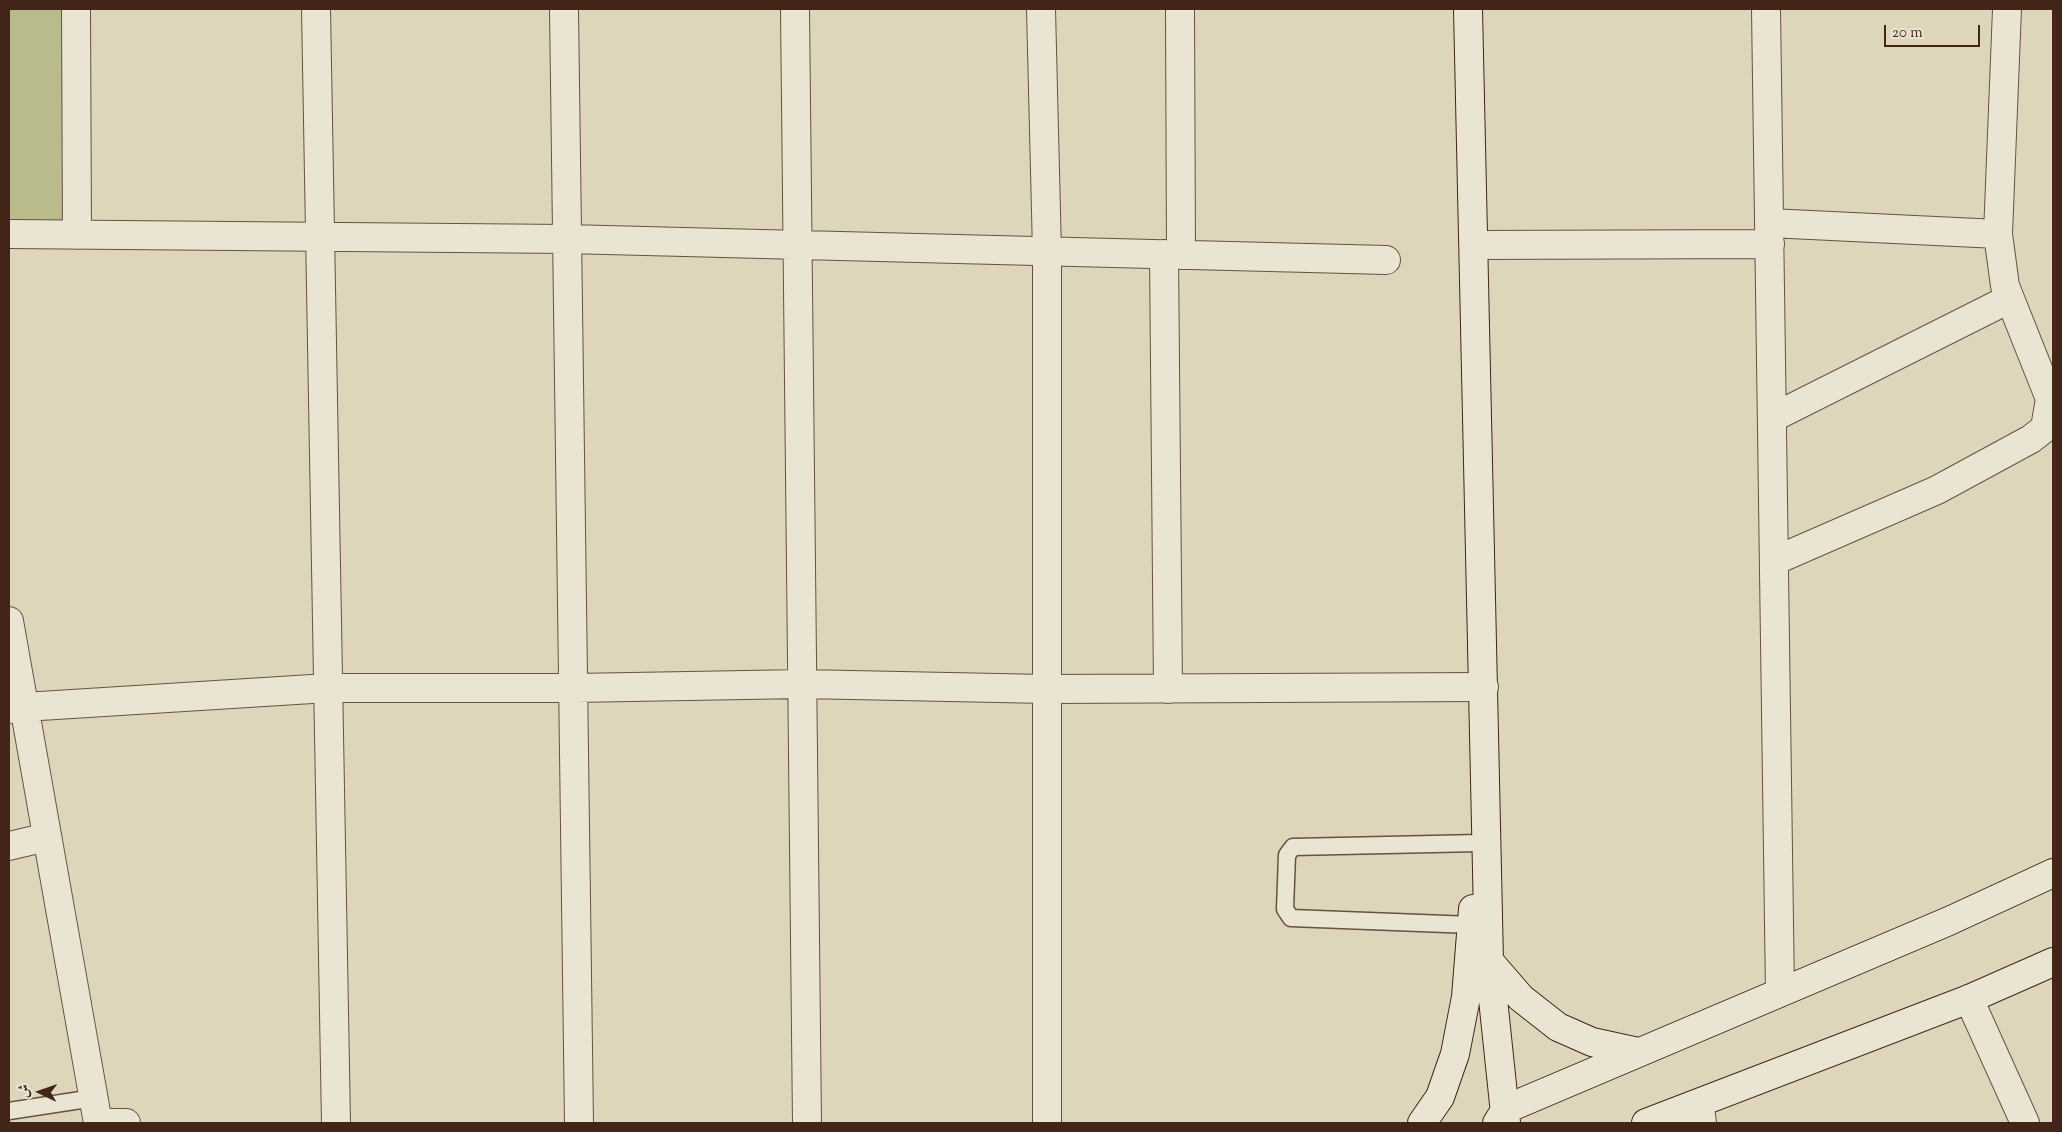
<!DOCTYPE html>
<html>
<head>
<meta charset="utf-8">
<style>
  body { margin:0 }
  #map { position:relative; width:2062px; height:1132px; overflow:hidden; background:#ded6bb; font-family:"Sorts Mill Goudy",Amiri,serif }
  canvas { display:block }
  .frame { position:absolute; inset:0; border:10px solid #422419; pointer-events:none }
  .north { position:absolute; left:15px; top:1067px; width:50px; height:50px; -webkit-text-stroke:4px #eae4d3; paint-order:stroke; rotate:273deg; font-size:14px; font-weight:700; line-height:20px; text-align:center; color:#422419 }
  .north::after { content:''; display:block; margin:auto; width:18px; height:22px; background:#422419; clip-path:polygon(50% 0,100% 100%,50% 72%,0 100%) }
  .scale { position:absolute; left:1884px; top:25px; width:96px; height:22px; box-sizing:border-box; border:2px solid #422419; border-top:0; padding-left:6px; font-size:15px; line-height:18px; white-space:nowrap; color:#422419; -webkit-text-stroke:4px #eae4d3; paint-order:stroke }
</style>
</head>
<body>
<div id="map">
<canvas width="2062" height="1132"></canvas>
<div class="frame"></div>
<div class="north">ش</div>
<div class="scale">20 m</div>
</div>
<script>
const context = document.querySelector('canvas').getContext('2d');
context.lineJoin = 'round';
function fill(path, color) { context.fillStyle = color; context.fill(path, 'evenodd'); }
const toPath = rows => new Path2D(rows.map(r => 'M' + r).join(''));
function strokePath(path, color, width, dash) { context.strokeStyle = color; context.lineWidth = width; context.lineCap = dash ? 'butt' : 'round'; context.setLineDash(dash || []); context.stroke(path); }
fill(toPath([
  [9,9,76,9,77,235,9,234]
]), '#babb8b');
const lane = toPath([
  [1472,925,1291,918,1285,909,1287,855,1293,847,1479,843],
  [9,1111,94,1098]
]);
const street = toPath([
  [76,9,77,235],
  [316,9,336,1123],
  [564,9,579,1123],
  [795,9,807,1123],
  [1041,9,1047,252,1047,1123],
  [1180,9,1181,255],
  [1766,9,1780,992],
  [1769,223,1998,234],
  [9,234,567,239,1386,260],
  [1474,245,1770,244],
  [1164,254,1168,689],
  [1772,418,2009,299],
  [1774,561,1937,490,2031,439,2045,428,2050,399,2005,286,1998,234,2007,9],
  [9,621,98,1123],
  [9,709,24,707,328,688,574,688,802,684,1047,689,1484,687],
  [9,846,47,837],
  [1969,999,2025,1123],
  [1701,1115,1702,1123],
  [98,1123,126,1123]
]);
const secondary = toPath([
  [1468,9,1489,961,1506,1123],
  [1489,961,1521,998,1558,1027,1592,1042,1638,1052],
  [1422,1123,1440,1097,1455,1054,1466,997,1473,909],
  [1497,1123,1506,1109,1949,921,2053,873],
  [1646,1123,1969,999,2053,962]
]);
strokePath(lane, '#695042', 19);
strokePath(street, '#695042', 30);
strokePath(secondary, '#422419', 30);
strokePath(lane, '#eae4d3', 16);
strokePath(street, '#eae4d3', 28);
strokePath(secondary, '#eae4d3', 28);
</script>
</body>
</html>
